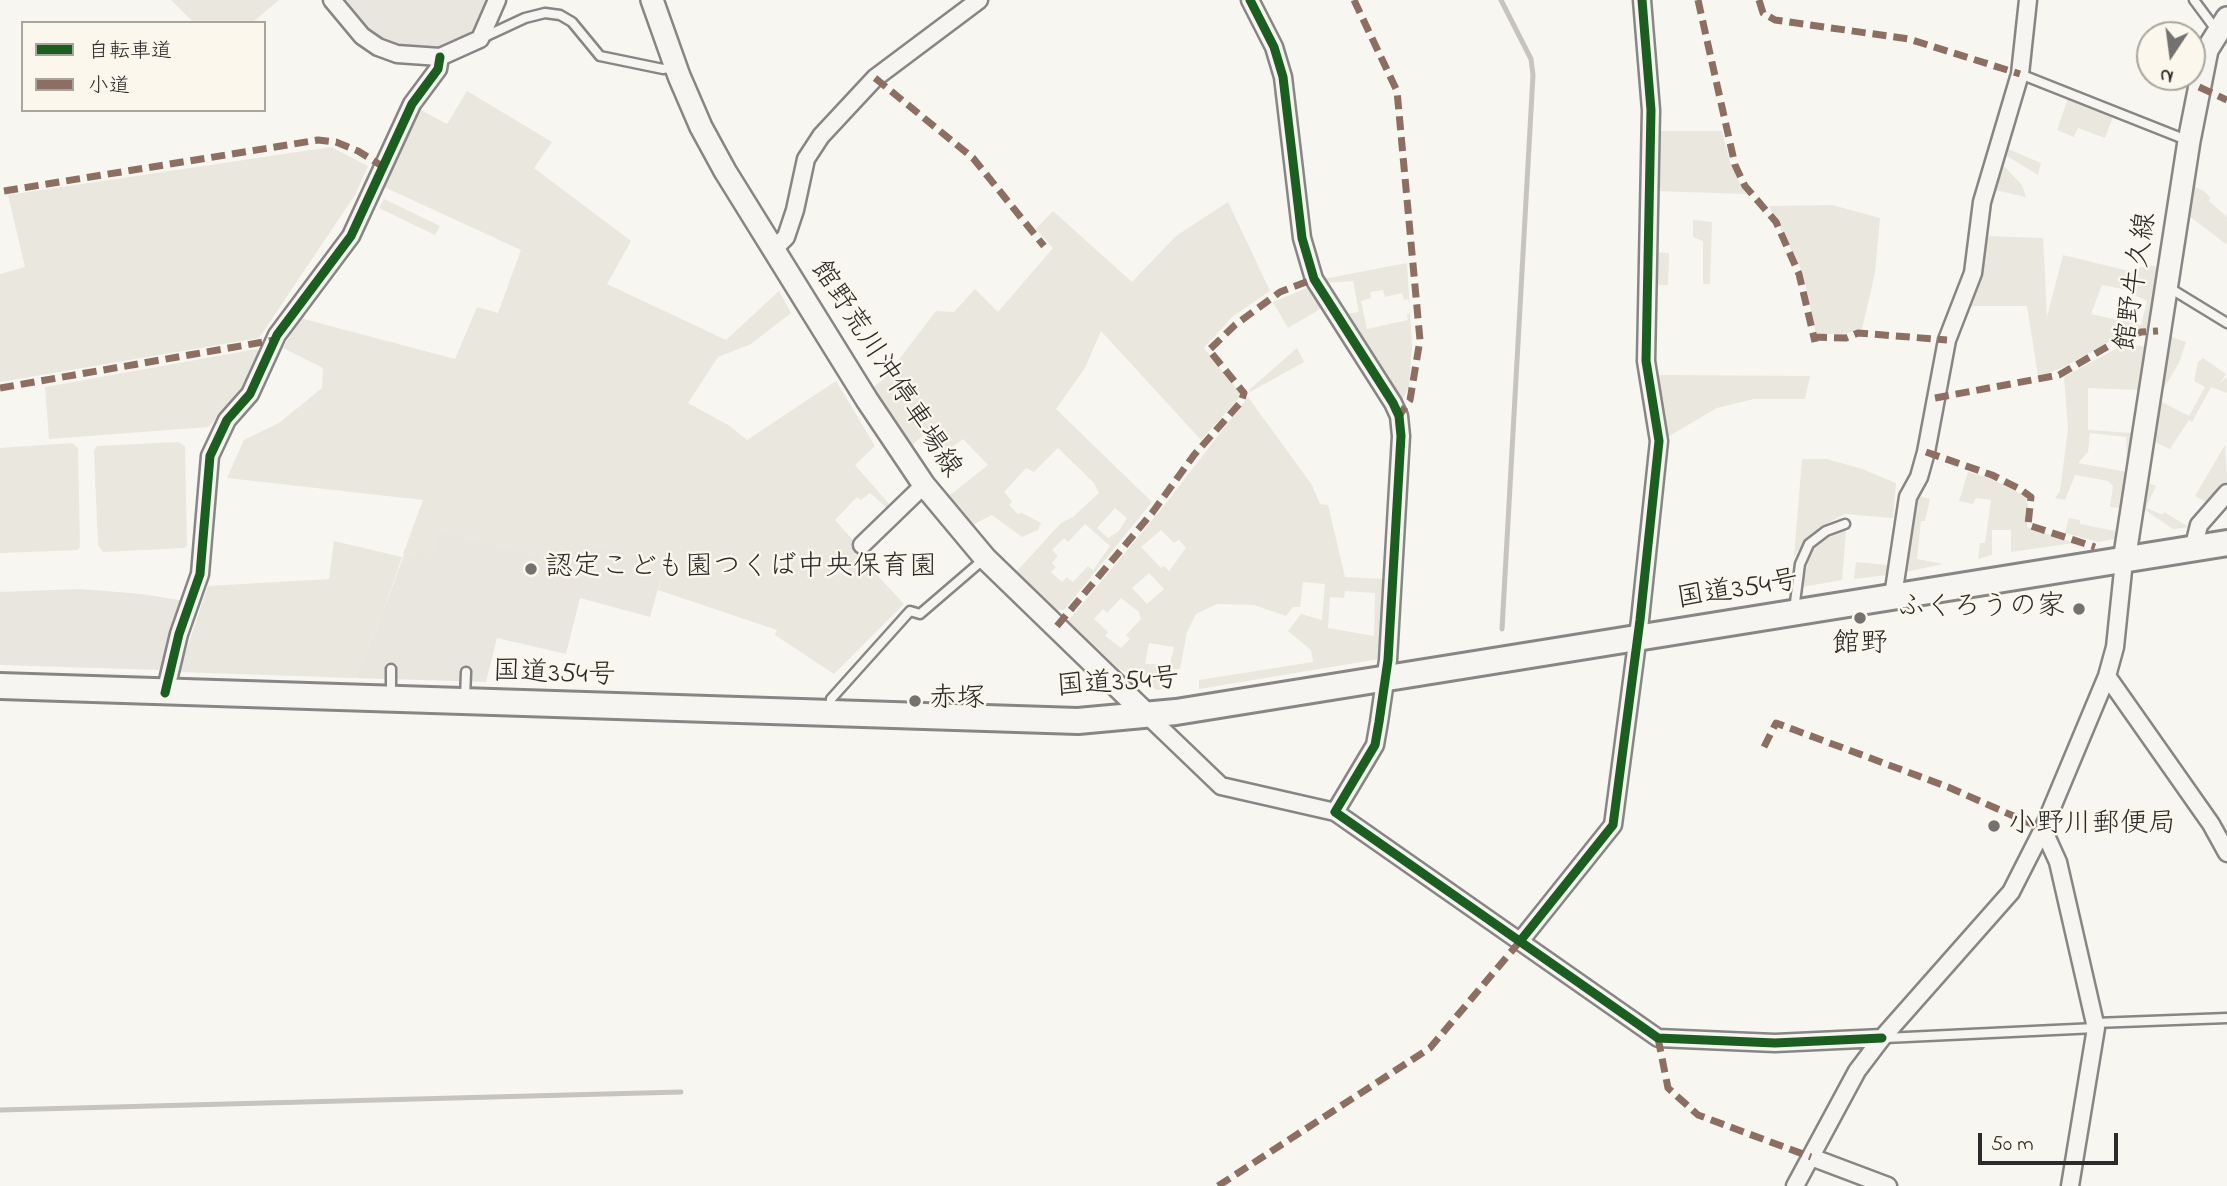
<!DOCTYPE html>
<html>
<head>
<meta charset="utf-8">
<style>
  body { margin:0 }
  #map { position:relative; width:2227px; height:1186px; overflow:hidden; background:#f8f6f0; font-family:"Indie Flower","Klee One",sans-serif }
  canvas { display:block }
  .legend { position:absolute; left:21px; top:21px; width:245px; height:91px; box-sizing:border-box; background:#fbf7ec; border:2px solid #a8a59f; margin:0; padding:9px 12px; list-style:none; font-size:21px; color:#2b2b2b }
  .legend li { display:flex; align-items:center; gap:14px; height:35px }
  .legend b { width:35px; border:2px solid #a8a59f }
  .north { position:absolute; left:2136px; top:21px; width:70px; height:70px; box-sizing:border-box; background:#fbf7ec; border:2px solid #a8a59f; border-radius:50%; rotate:193deg; font-size:19px; font-weight:700; line-height:28px; text-align:center; color:#2b2b2b }
  .north::after { content:''; display:block; margin:auto; width:24px; height:32px; background:#737270; clip-path:polygon(50% 0,100% 100%,50% 72%,0 100%) }
  .scale { position:absolute; left:1978px; top:1133px; width:140px; height:32px; box-sizing:border-box; border:4px solid #2b2b2b; border-top:0; padding-left:9px; font-size:21px; line-height:24px; white-space:nowrap; color:#2b2b2b; -webkit-text-stroke:5px #fbf7ec; paint-order:stroke }
</style>
</head>
<body>
<div id="map">
<canvas width="2227" height="1186"></canvas>
<ul class="legend">
<li><b style="height:9px;background:#1b5e20"></b>自転車道</li>
<li><b style="height:9px;background:#8d6e63"></b>小道</li>
</ul>
<div class="north">N</div>
<div class="scale">50 m</div>
</div>
<script>
const context = document.querySelector('canvas').getContext('2d');
context.lineJoin = 'round';
function fill(path, color) { context.fillStyle = color; context.fill(path, 'evenodd'); }
const toPath = rows => new Path2D(rows.map(r => 'M' + r).join(''));
function strokePath(path, color, width, dash) { context.strokeStyle = color; context.lineWidth = width; context.lineCap = dash ? 'butt' : 'round'; context.setLineDash(dash || []); context.stroke(path); }
function label(font, color, halo, rows, align = 'center') {
  context.font = font + ' "Indie Flower","Klee One",sans-serif'; context.lineWidth = 5; context.setLineDash([]); context.textBaseline = 'middle'; context.strokeStyle = halo; context.fillStyle = color; for (const [text, x, y, turn = 0] of rows) {
    context.save(); context.translate(x, y); context.rotate((+turn || 0) * Math.PI / 180); context.textAlign = isNaN(turn) ? turn : align; if (halo) context.strokeText(text, 0, 0); context.fillText(text, 0, 0); context.restore();
  }
}
fill(toPath([
  [341,0,489,0,478,26,464,37,447,46,415,49,380,39,364,27],
  [424,500,673,536,650,617,580,598,566,654,497,638,486,682,355,678,382,615],
  [80,589,142,594,185,601,163,670,0,665,0,592]
]), '#e9e6df');
fill(toPath([
  [171,0,279,0,252,23,194,23],
  [467,91,552,142,534,168,631,241,607,284,726,340,779,291,791,313,751,344,718,357,688,403,730,426,747,440,836,381,875,446,855,465,890,505,887,508,870,493,861,500,857,497,835,520,859,547,855,551,904,604,834,674,775,635,777,630,658,590,661,580,637,574,640,558,575,542,569,564,439,532,431,561,403,554,423,500,227,478,244,440,279,423,322,388,323,368,283,348,300,318,455,359,477,307,498,313,521,250,382,186,417,108,447,124],
  [2069,95,2114,114,2105,138,2078,128,2074,137,2057,130],
  [1658,131,1722,131,1730,163,1746,194,1656,191],
  [331,147,368,166,355,195,259,338,0,382,0,274,25,267,8,195],
  [2008,149,2041,163,2038,175,2007,156],
  [2004,166,2022,185,2026,197,1995,190],
  [2195,187,2204,191,2210,197,2209,201,2227,217,2227,245,2188,215],
  [384,199,440,226,435,235,379,208],
  [1228,202,1270,291,1232,317,1204,348,1240,393,1239,398,1201,440,1101,331,1085,368,1056,409,1152,502,1064,610,1056,610,1016,572,1061,523,1073,517,1099,493,1094,483,1058,448,1034,472,1026,468,1004,492,1012,501,1009,505,1018,514,1022,513,1041,523,1038,530,1022,537,992,515,972,525,949,496,988,465,963,439,943,454,925,434,911,446,872,388,884,379,936,311,954,312,975,289,998,312,1053,248,1036,229,1053,211,1132,282,1176,236],
  [1115,508,1127,518,1118,532,1108,538,1097,528],
  [1085,524,1110,546,1093,570,1088,566,1073,582,1067,577,1062,582,1051,572,1056,567,1052,563,1058,556,1052,550,1064,538,1068,542],
  [1832,205,1880,218,1875,273,1862,329,1844,334,1816,334,1803,273,1769,206],
  [1693,220,1712,222,1710,284,1703,284,1703,241,1693,237],
  [1986,236,2043,238,2047,317,2063,255,2133,272,2128,290,2102,285,2091,314,2141,325,2147,301,2132,294,2136,277,2139,268,2148,265,2158,267,2148,329,2110,341,2062,368,2038,376,2027,306,1967,306],
  [1655,252,1669,253,1668,285,1654,285],
  [1407,263,1412,345,1409,387,1400,404,1345,314,1359,312,1353,281,1323,283,1323,279],
  [1383,290,1385,297,1402,293,1404,300,1408,299,1411,313,1407,314,1408,320,1367,329,1361,301,1371,298,1370,292],
  [1309,287,1322,308,1288,328,1273,302],
  [2169,336,2186,342,2179,363,2160,395],
  [2123,345,2146,346,2139,390,2088,388,2088,430,2132,433,2127,457,2126,437,2090,433,2088,452,2078,463,2127,472,2120,508,2110,507,2113,486,2108,481,2075,475,2065,500,2055,498,2060,491,2068,429,2064,377],
  [1297,348,1304,362,1250,392,1249,390],
  [257,349,260,353,238,396,208,427,49,439,45,387],
  [2203,358,2226,374,2220,383,2227,377,2227,393,2211,387,2192,422,2189,420,2170,449,2153,441,2158,400,2189,416,2205,387,2194,381,2198,362],
  [1656,375,1810,376,1805,399,1754,399,1717,408,1664,439],
  [1248,397,1312,485,1320,504,1328,505,1345,577,1386,579,1379,659,1199,689,1199,680,1313,662,1311,650,1288,631,1301,614,1322,620,1325,584,1303,582,1300,607,1293,607,1286,616,1254,605,1217,604,1196,614,1187,632,1180,669,1160,670,1163,689,1157,690,1118,668,1068,621,1159,512],
  [1161,530,1174,543,1179,540,1186,548,1169,571,1164,566,1161,568,1141,547],
  [1149,573,1164,589,1147,604,1132,588],
  [1345,591,1375,593,1374,636,1328,628,1330,597,1344,598],
  [1121,598,1139,612,1141,619,1126,635,1130,639,1121,648,1105,636,1108,632,1094,619,1103,609,1107,613],
  [1149,643,1174,647,1170,664,1145,664],
  [178,442,185,446,187,545,184,548,103,552,98,545,94,451,97,446],
  [72,443,78,448,80,547,78,550,0,553,0,448],
  [2225,445,2227,480,2189,527,2173,529,2142,508,2144,481,2156,486,2146,508,2163,515,2164,512,2187,526,2206,502,2195,496],
  [1802,459,1827,459,1862,469,1896,483,1893,518,1845,514,1822,526,1804,541,1794,557],
  [1968,472,1990,478,2025,496,2028,505,2027,527,2074,543,2011,552,2011,530,1992,530,1992,555,1978,559,1980,543,1985,543,1991,500,1976,498,1973,504,1959,501],
  [1919,496,1930,499,1925,521,1921,521,1917,559,1943,564,1905,572,1905,548],
  [2069,518,2080,520,2080,524,2115,531,2115,539,2098,542,2065,533],
  [1846,530,1842,580,1802,587,1811,551,1838,531],
  [334,541,402,557,382,615,355,678,179,672,208,586,329,579],
  [1856,562,1888,565,1887,575,1854,579]
]), '#e9e7de');
strokePath(toPath([
  [1501,0,1531,59,1533,75,1502,629],
  [0,1110,681,1092]
]), '#c6c4bd', 5);
const service = toPath([
  [2194,0,2217,31],
  [482,38,525,18,545,13,560,15,572,22,600,56,663,69,675,67],
  [2020,74,2189,141],
  [2168,287,2227,323],
  [1794,610,1800,564,1809,544,1826,531,1845,524],
  [391,697,391,669],
  [465,697,466,672],
  [830,711,831,699,910,611,920,614,984,559],
  [2095,1023,2227,1018],
  [1885,1038,2096,1028]
]);
const minor = toPath([
  [332,0,362,36,378,47,397,54,440,57,480,39,497,0],
  [1250,0,1274,47,1283,77,1302,238,1314,279,1393,403,1399,416,1401,436,1388,660,1379,722,1375,745,1335,812,1658,1038,1775,1043,1882,1038],
  [773,250,786,237,795,210,806,159,821,136,875,78,979,0],
  [862,545,924,485],
  [2193,549,2199,525,2227,493],
  [1893,596,1908,497,1919,477,1926,452,1947,340,1973,273,1982,202,2020,74,2028,0],
  [2107,676,2211,824,2227,853],
  [165,693,179,634,200,574,210,456,227,420,250,394,277,335,351,236,412,104,438,69,440,57],
  [1147,715,1221,786,1335,812],
  [2043,829,2058,862,2096,1028,2070,1186],
  [1521,940,1613,825,1640,620,1659,441,1646,361,1651,110,1642,0],
  [1811,1157,1888,1186],
  [1795,1186,1857,1071,1882,1038,2011,892,2043,829,2107,676,2115,647,2124,561]
]);
const secondary = toPath([
  [652,0,679,76,701,127,725,171,867,400,924,485,985,558,1147,715],
  [2124,561,2189,141,2207,50,2227,18]
]);
const trunk = toPath([
  [0,686,1078,721,1176,712,2227,543]
]);
strokePath(service, '#878684', 13);
strokePath(minor, '#878684', 21);
strokePath(secondary, '#878684', 26);
strokePath(trunk, '#878684', 30);
strokePath(service, '#f6f5f1', 8);
strokePath(minor, '#f6f5f1', 16);
strokePath(secondary, '#f6f5f1', 21);
strokePath(trunk, '#f6f5f1', 24);
strokePath(toPath([
  [1354,0,1397,91,1420,340,1410,400,1399,416],
  [1698,0,1735,165,1745,186,1776,222,1799,274,1815,342],
  [1759,0,1763,13,1775,20,1909,39,2020,74],
  [875,78,973,158,1044,246],
  [2199,87,2227,100],
  [4,191,318,140,336,142,358,151,382,166],
  [1813,337,1846,338,1858,333,1947,340],
  [0,388,275,340],
  [1935,398,2059,375,2117,341,2141,332,2158,331],
  [1926,452,1992,475,2020,489,2031,497,2028,525,2095,547],
  [1057,626,1152,513,1194,455,1241,402,1244,393,1209,350,1235,325,1280,292,1314,279],
  [1764,747,1776,723,1948,787,2043,829],
  [1658,1038,1668,1088,1698,1115,1811,1157],
  [1218,1186,1430,1048,1521,940]
]), '#8d6e63', 7, [14, 7]);
strokePath(toPath([
  [1250,0,1274,47,1283,77,1302,238,1314,279,1393,403,1399,416,1401,436,1388,660,1379,722,1375,745,1335,812,1658,1038,1775,1043,1882,1038],
  [165,693,179,634,200,574,210,456,227,420,250,394,277,335,351,236,412,104,438,69,440,57],
  [1521,940,1613,825,1640,620,1659,441,1646,361,1651,110,1642,0]
]), '#1b5e20', 9);
for (const [x, y, r, color] of [
  [531,569,7,"#737270"],
  [2079,609,7,"#737270"],
  [1860,618,7,"#737270"],
  [915,701,7,"#737270"],
  [1994,826,7,"#737270"]
]) { const dot = new Path2D(); dot.arc(x, y, r, 0, 2 * Math.PI); context.fillStyle = color; context.fill(dot); strokePath(dot, '#fbf7ec', 2.5); }
label('28px', '#2b2b2b', '#fbf7ec', [
  ["館野牛久線",2138,282,-81],
  ["館野荒川沖停車場線",884,370,57],
  ["国道354号",1738,592,-9],
  ["国道354号",554,676,2],
  ["国道354号",1118,685,-4]
]);
label('28px', '#2b2b2b', '#fbf7ec', [
  ["認定こども園つくば中央保育園",545,569],
  ["ふくろうの家",2065,609,"right"],
  ["館野",1860,646,"center"],
  ["赤塚",929,701],
  ["小野川郵便局",2008,826]
], 'left');
</script>
</body>
</html>
